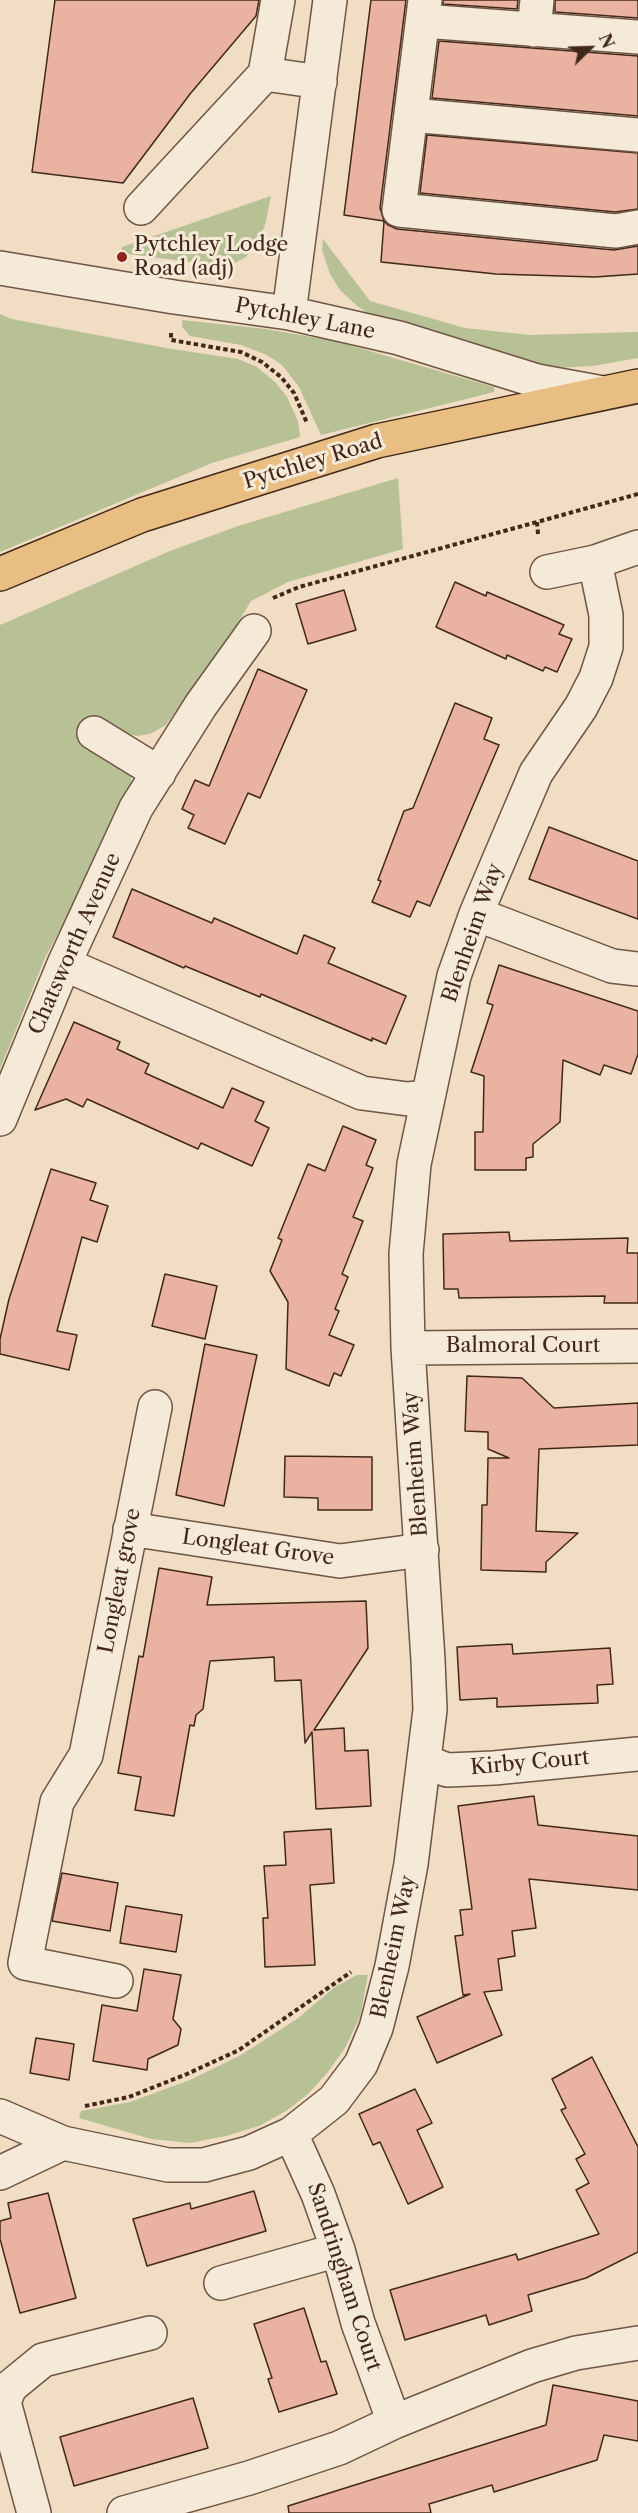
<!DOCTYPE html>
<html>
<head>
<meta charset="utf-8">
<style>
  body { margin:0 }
  #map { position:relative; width:638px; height:2513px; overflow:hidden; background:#f0ddc3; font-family:"Libre Caslon Text",serif }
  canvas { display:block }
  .north { position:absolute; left:560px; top:18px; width:60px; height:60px; -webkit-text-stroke:4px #f5e9d8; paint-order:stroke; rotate:67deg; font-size:16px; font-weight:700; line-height:24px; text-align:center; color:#422819 }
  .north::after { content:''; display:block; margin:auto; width:21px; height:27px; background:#422819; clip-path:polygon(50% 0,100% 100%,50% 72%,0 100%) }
</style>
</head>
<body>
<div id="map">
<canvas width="638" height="2513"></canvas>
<div class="north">N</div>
</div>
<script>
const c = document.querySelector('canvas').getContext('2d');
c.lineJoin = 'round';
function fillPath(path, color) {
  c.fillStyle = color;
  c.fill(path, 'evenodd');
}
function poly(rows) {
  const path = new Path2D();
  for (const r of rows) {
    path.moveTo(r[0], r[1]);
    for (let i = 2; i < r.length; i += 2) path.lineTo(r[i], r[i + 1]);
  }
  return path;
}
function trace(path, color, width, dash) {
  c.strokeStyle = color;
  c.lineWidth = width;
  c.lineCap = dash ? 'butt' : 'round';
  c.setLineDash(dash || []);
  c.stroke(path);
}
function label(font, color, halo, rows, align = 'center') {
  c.font = font + ' "Libre Caslon Text",serif';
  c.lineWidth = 6;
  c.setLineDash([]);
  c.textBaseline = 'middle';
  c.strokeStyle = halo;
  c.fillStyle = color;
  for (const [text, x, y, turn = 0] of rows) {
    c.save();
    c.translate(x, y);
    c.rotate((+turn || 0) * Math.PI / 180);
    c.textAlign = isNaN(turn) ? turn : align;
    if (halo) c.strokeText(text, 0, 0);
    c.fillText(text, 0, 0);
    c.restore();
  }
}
fillPath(poly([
  [271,196,265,225,255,247,246,257,235,263,221,266,121,253,122,247],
  [323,239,370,301,465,328,530,335,638,332,638,358,593,366,556,368,514,359,372,317,356,305,340,290,330,274,322,250],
  [0,314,12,319,166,348,238,359,257,367,275,382,287,397,298,421,300,437,212,463,0,552],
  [182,320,266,329,335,341,494,387,494,392,321,435,299,387,282,365,267,355,241,345,190,336,182,327],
  [398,478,403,549,288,582,251,601,218,656,166,725,150,734,138,736,124,733,127,771,131,776,132,790,127,804,45,958,0,1069,0,625,170,551,238,526],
  [357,1975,368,1975,360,2017,345,2048,328,2072,308,2094,286,2111,259,2126,226,2136,190,2143,151,2139,79,2118,81,2111,130,2102,190,2080,241,2055,297,2019,335,1987]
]), '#b8c195');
const building = poly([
  [55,0,259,0,256,16,190,94,123,183,32,172,55,0],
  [371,0,406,0,380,208,384,221,344,215,371,0],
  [443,0,518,0,517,9,443,4,443,0],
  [555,0,638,0,638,18,555,12,555,0],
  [439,41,638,56,638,116,432,98,439,41],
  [427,135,638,153,638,209,615,212,420,193,427,135],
  [384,221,388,225,397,229,614,250,638,246,638,274,595,277,496,274,381,262,384,221],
  [455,582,486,596,487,592,564,625,559,634,572,639,557,672,545,667,543,671,507,655,506,659,436,627,455,582],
  [344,590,356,630,308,644,296,604,344,590],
  [258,669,307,690,260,798,248,793,225,844,188,828,194,815,182,809,195,780,209,786,258,669],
  [455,703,492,718,484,739,499,745,430,906,417,901,410,917,372,902,381,881,378,880,404,811,413,808,455,703],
  [549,827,638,861,638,919,529,879,549,827],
  [132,889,212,923,214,918,297,954,304,935,335,948,328,963,406,996,386,1044,372,1038,372,1041,261,994,260,997,185,966,184,968,113,937,132,889],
  [499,965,638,1011,638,1054,631,1074,604,1065,600,1075,563,1060,560,1122,533,1144,533,1157,526,1158,526,1170,475,1170,475,1132,483,1132,484,1076,471,1072,493,1005,487,1003,499,965],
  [74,1022,120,1042,117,1049,149,1064,145,1073,223,1108,232,1088,264,1102,255,1121,269,1128,252,1166,201,1143,198,1149,87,1099,83,1107,66,1099,35,1110,74,1022],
  [343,1126,376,1140,366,1165,373,1168,353,1217,363,1221,342,1274,348,1277,335,1309,339,1311,329,1335,354,1345,341,1376,334,1373,329,1386,286,1369,288,1302,270,1271,282,1240,278,1238,308,1164,325,1171,343,1126],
  [51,1169,96,1183,90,1200,108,1206,97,1242,82,1237,57,1331,77,1335,69,1370,0,1354,0,1339,9,1299,51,1169],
  [509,1232,510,1241,628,1238,627,1253,638,1253,638,1303,604,1303,605,1296,459,1298,458,1289,444,1289,443,1234,509,1232],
  [165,1274,217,1286,205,1339,152,1326,165,1274],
  [205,1344,257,1355,224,1506,176,1495,205,1344],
  [467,1376,522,1378,554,1408,638,1403,638,1445,539,1449,536,1531,578,1533,546,1562,546,1572,481,1570,482,1505,487,1505,488,1458,509,1458,488,1449,488,1432,465,1431,467,1376],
  [285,1456,372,1457,372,1510,318,1510,318,1498,284,1497,285,1456],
  [159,1568,212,1577,207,1605,366,1601,368,1648,314,1730,344,1728,345,1751,368,1750,371,1806,316,1809,312,1732,305,1743,301,1680,275,1681,274,1657,210,1661,203,1709,196,1715,194,1726,190,1725,174,1816,135,1810,141,1777,118,1773,139,1656,143,1657,159,1568],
  [512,1644,513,1654,610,1648,613,1684,597,1685,598,1703,497,1707,497,1698,460,1700,457,1647,512,1644],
  [534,1796,538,1825,638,1836,638,1890,529,1879,536,1928,512,1931,515,1956,498,1959,502,1990,484,1992,502,2035,437,2063,417,2017,470,1994,463,1995,455,1936,463,1935,460,1910,472,1909,458,1806,534,1796],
  [331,1829,334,1883,310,1885,315,1965,265,1967,263,1918,268,1918,264,1866,286,1865,284,1832,331,1829],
  [62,1873,118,1883,110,1931,52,1921,62,1873],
  [126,1906,182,1915,176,1952,120,1943,126,1906],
  [144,1969,181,1975,173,2019,181,2029,178,2045,148,2059,147,2070,93,2061,102,2005,137,2011,144,1969],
  [36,2038,74,2044,69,2080,30,2073,36,2038],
  [592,2057,638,2147,638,2252,586,2278,528,2295,532,2311,489,2325,486,2315,405,2340,390,2290,516,2254,518,2260,599,2234,576,2190,589,2183,576,2159,585,2154,561,2110,566,2108,552,2079,592,2057],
  [415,2089,432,2123,417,2130,443,2187,408,2204,380,2142,373,2145,359,2114,415,2089],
  [254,2191,266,2231,147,2266,133,2219,190,2203,191,2209,254,2191],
  [48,2193,76,2298,20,2313,0,2239,0,2221,11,2218,8,2203,48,2193],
  [304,2308,321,2362,326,2361,337,2394,279,2412,268,2379,272,2378,254,2324,304,2308],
  [553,2385,638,2401,638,2441,604,2435,597,2460,494,2492,492,2485,429,2504,431,2513,289,2513,288,2506,546,2425,553,2385],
  [193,2398,208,2448,74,2486,60,2437,193,2398]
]);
fillPath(building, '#eab2a0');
trace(building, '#422819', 1.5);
const minor = poly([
  [425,0,399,210,616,231,638,227],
  [423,21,638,37],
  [534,30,537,0],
  [265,74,320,82],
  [411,115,638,135],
  [141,208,265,74,278,0],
  [0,268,174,297,289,313,399,338,537,381,603,393],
  [289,313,330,0],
  [547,572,595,562,638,547],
  [94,733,159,773],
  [476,914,612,966,638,969],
  [64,964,362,1093,408,1099,427,1097],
  [0,1119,64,964,136,808,201,705,254,631],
  [408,1348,638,1346],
  [130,1529,340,1561,422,1550],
  [424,1761,447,1770,494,1768,638,1754],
  [116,1981,25,1963,57,1802,86,1755,155,1407],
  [0,2116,63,2143,168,2165,204,2165,249,2153,291,2134,334,2100,361,2064,376,2028,392,1966,411,1864,430,1710,428,1660,408,1348,406,1254,414,1164,454,976,476,914,536,773,581,707,596,678,606,647,606,615,595,562],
  [291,2134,318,2194,338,2250,358,2323,394,2422],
  [0,2173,63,2143],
  [221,2283,338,2250],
  [34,2513,4,2402,10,2387,43,2360,150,2333],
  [124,2513,249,2478,339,2448,394,2422,532,2366,576,2353,638,2343]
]);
const major = poly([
  [0,574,142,515,377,441,638,386]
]);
trace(minor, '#6e5544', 36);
trace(major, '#422819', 36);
trace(poly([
  [171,333,171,340,241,352,262,362,281,377,294,393,307,423],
  [538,534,537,522,638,494],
  [273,598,299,587,537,522],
  [85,2106,129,2097,187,2074,239,2050,351,1972]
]), '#422819', 4, [4.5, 3]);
trace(minor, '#f5e9d8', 33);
trace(major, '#e8be82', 33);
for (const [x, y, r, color] of [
  [122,257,6,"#8f2418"]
]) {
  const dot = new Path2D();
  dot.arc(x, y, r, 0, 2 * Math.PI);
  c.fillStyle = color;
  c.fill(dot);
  trace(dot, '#f5e9d8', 2);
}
label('21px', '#422819', '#f5e9d8', [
  ["Pytchley Lodge",134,245],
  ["Road (adj)",134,269]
], 'left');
label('21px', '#422819', '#f5e9d8', [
  ["Pytchley Lane",305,319,11],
  ["Pytchley Road",313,462,-17],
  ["Blenheim Way",473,933,-71],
  ["Chatsworth Avenue",75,944,-66],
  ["Balmoral Court",523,1346],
  ["Blenheim Way",416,1464,-94],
  ["Longleat Grove",258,1548,8],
  ["Longleat grove",120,1581,-79],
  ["Kirby Court",530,1763,-5],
  ["Blenheim Way",394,1947,-78],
  ["Sandringham Court",344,2277,72]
]);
</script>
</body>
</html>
